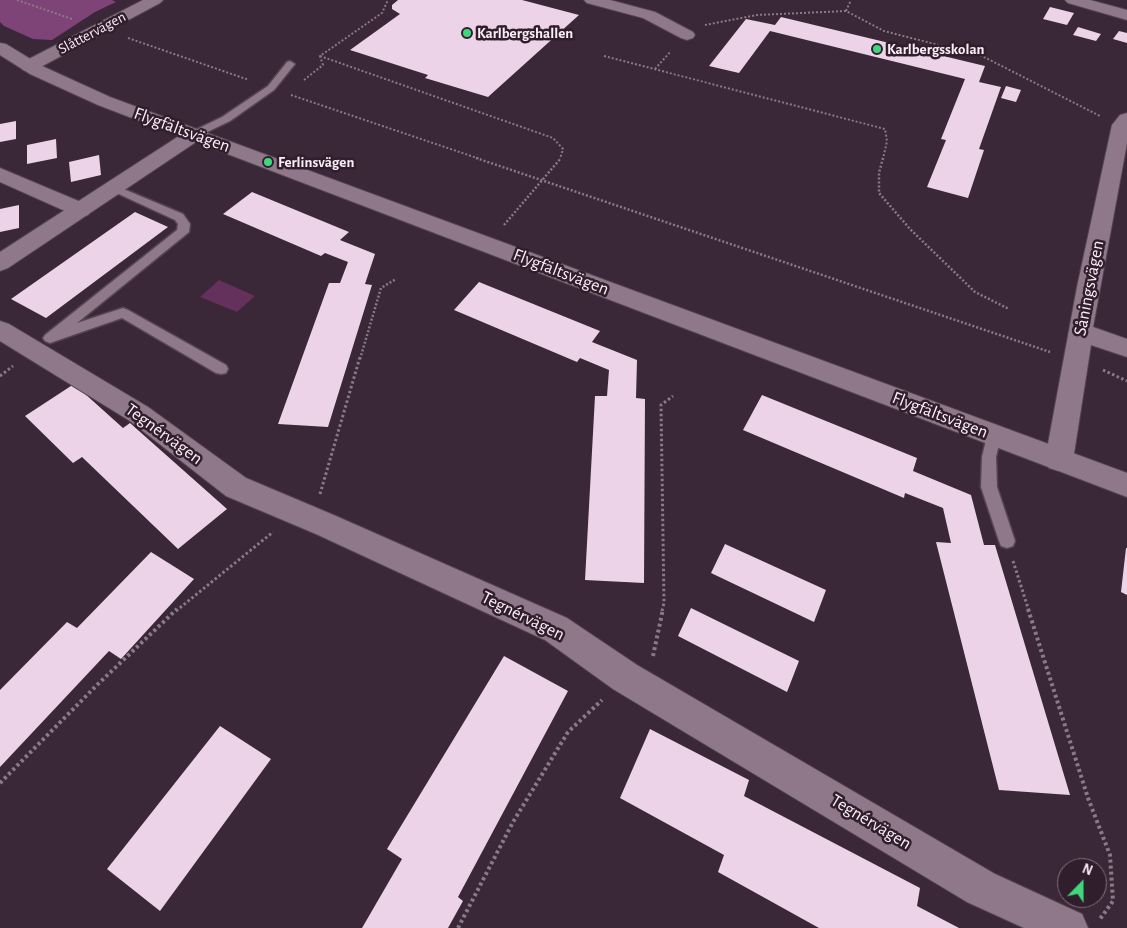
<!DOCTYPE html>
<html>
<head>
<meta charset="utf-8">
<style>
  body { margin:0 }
  #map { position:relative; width:1127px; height:928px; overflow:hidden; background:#3a2737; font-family:"Alegreya Sans",sans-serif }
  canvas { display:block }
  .north { position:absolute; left:1057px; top:858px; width:50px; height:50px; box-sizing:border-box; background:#301e2d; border:1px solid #81717e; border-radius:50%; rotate:22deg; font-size:14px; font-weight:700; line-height:20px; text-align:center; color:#fbeef8 }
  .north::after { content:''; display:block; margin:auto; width:18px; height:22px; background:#40d77c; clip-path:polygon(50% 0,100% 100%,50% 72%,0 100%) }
</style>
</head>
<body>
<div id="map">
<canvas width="1127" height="928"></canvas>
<div class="north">N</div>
</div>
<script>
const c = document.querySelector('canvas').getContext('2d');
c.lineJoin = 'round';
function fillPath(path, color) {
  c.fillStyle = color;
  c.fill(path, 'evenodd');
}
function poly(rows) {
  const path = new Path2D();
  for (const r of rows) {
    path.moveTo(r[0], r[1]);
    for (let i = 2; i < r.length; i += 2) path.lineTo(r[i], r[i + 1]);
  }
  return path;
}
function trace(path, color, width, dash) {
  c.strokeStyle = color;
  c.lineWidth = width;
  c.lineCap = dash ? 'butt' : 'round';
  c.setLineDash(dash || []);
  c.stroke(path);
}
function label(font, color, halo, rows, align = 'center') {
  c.font = font + ' "Alegreya Sans",sans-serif';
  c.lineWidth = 5;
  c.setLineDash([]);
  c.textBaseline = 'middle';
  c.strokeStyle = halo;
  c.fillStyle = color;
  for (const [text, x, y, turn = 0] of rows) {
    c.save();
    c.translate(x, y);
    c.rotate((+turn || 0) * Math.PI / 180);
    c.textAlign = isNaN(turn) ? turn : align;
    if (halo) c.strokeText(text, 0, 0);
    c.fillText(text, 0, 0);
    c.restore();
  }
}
fillPath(poly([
  [219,280,255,296,237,312,200,297]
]), '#63315c');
fillPath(poly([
  [0,0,112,0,116,2,95,12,52,40,33,39,4,26,0,22]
]), '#7f4477');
fillPath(poly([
  [398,0,522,0,579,15,488,97,425,78,428,75,350,50,400,14,392,9,392,5],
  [1050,7,1074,13,1067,25,1043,19],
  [781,17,985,66,979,82,1001,87,979,149,984,150,968,198,927,187,946,140,941,139,965,79,770,31,739,73,709,66,746,19,775,25],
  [1078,27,1101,34,1096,41,1073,35],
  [1119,31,1127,33,1127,43,1113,39],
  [1006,86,1021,90,1016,102,1001,98],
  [16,121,16,139,0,142,0,124],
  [56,139,57,158,27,164,27,145],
  [99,155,101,175,71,182,69,162],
  [252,192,349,232,340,240,375,254,365,284,372,285,328,427,278,424,329,283,340,283,348,262,325,253,321,256,223,214],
  [19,205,19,228,0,232,0,209],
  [135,212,168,227,46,318,11,299],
  [479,282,600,331,592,342,637,360,636,398,645,399,644,583,585,580,595,396,607,396,609,370,580,358,577,362,454,310],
  [74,384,123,428,130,423,227,509,178,549,82,457,73,463,25,416],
  [762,395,917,458,913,471,971,495,984,545,995,545,1070,795,999,790,936,542,951,543,943,508,905,493,904,498,743,430],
  [725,544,826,590,814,622,711,573],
  [1126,548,1127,548,1127,595,1121,592],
  [151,552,194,579,121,659,109,651,0,767,0,690,67,622,77,628],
  [691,608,799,661,787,692,678,636],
  [504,656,568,691,458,897,463,901,448,928,362,928,402,859,387,849],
  [220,726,271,759,160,911,107,869],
  [650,729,749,780,744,796,920,888,917,906,959,928,819,928,718,872,724,855,620,798]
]), '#ecd3e7');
const service = poly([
  [290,61,295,64,274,90,230,121,199,136,191,136,190,134,191,132,222,117,268,86,287,62,290,61],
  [114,185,183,214,190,224,189,232,77,323,123,308,128,310,226,365,228,369,226,373,221,374,216,373,122,318,50,343,45,341,43,338,45,335,177,230,178,224,175,220,110,190,108,188,110,186,114,185],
  [994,430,999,432,1001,436,996,457,997,487,1015,541,1013,546,1007,548,1001,546,999,541,981,487,982,457,987,436,989,432,994,430]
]);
const minor = poly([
  [143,0,163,0,160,3,35,70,29,71,23,70,20,66,23,62,143,0],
  [584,0,610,0,655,12,693,32,695,35,693,38,687,40,681,38,643,18,587,3,584,0],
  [1065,0,1090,0,1127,10,1127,20,1068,3,1065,0],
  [1127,113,1127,143,1093,327,1127,339,1127,357,1091,345,1073,460,1069,468,1059,471,1049,468,1045,460,1077,287,1112,125,1120,115,1127,113],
  [0,168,88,205,91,210,88,215,81,217,74,215,0,182,0,168],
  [0,321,9,324,148,407,246,478,336,516,567,618,637,665,995,874,1082,914,1088,928,1024,928,967,902,613,689,545,640,316,534,226,496,130,421,0,341,0,321]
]);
const tertiary = poly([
  [0,43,6,44,42,66,110,97,1127,473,1127,497,196,142,8,268,0,271,0,252,179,136,98,105,30,74,0,55,0,43]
]);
trace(service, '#554552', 3);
trace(minor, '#554552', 2);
trace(tertiary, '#554552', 2);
trace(poly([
  [17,0,72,19],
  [846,11,851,0],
  [705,25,757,15,846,11,884,31,982,56,1100,116],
  [128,38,249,80],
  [320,56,553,138,563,149,560,159],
  [604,56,885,129,887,141,883,159],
  [655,69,671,51],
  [304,80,323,65,320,56,382,13,388,0],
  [291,95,480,159]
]), '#8a7987', 2, [2, 2]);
trace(poly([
  [476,158,1050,352],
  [883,158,879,173,879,193,910,229,975,292,1009,309],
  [504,225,561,158],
  [360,359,381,288,396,279]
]), '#8a7987', 2.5, [2, 2]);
trace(poly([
  [1103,370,1127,381],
  [0,376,13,366],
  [320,494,360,357],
  [1013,561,1029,611],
  [176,611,273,532],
  [662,611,664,603,661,405,673,396]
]), '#8a7987', 3, [2.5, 2.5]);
trace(poly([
  [1028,609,1088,798,1110,855,1113,901,1100,919],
  [653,656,663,609],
  [0,783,97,685,177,609],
  [458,928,513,822,568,732,602,700]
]), '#8a7987', 4, [3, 3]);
fillPath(service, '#8e788a');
fillPath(minor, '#8e788a');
fillPath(tertiary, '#8e788a');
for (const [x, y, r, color] of [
  [467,33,5,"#40d77c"],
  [877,49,5,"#40d77c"],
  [268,162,5,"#40d77c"]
]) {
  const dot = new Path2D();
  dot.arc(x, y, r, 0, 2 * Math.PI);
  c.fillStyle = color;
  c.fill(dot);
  trace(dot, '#301e2d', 2);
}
label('15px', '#fbeef8', '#301e2d', [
  ["Slåttervägen",92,33,-28]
]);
label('bold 15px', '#fbeef8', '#301e2d', [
  ["Karlbergshallen",477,33],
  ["Karlbergsskolan",887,49],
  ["Ferlinsvägen",278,162]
], 'left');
label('18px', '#fbeef8', '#301e2d', [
  ["Flygfältsvägen",182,130,20],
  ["Flygfältsvägen",561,272,21],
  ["Såningsvägen",1089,288,-79],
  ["Flygfältsvägen",940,415,21],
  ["Tegnérvägen",164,434,36],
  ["Tegnérvägen",523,616,26],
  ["Tegnérvägen",871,822,31]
]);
</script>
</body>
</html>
